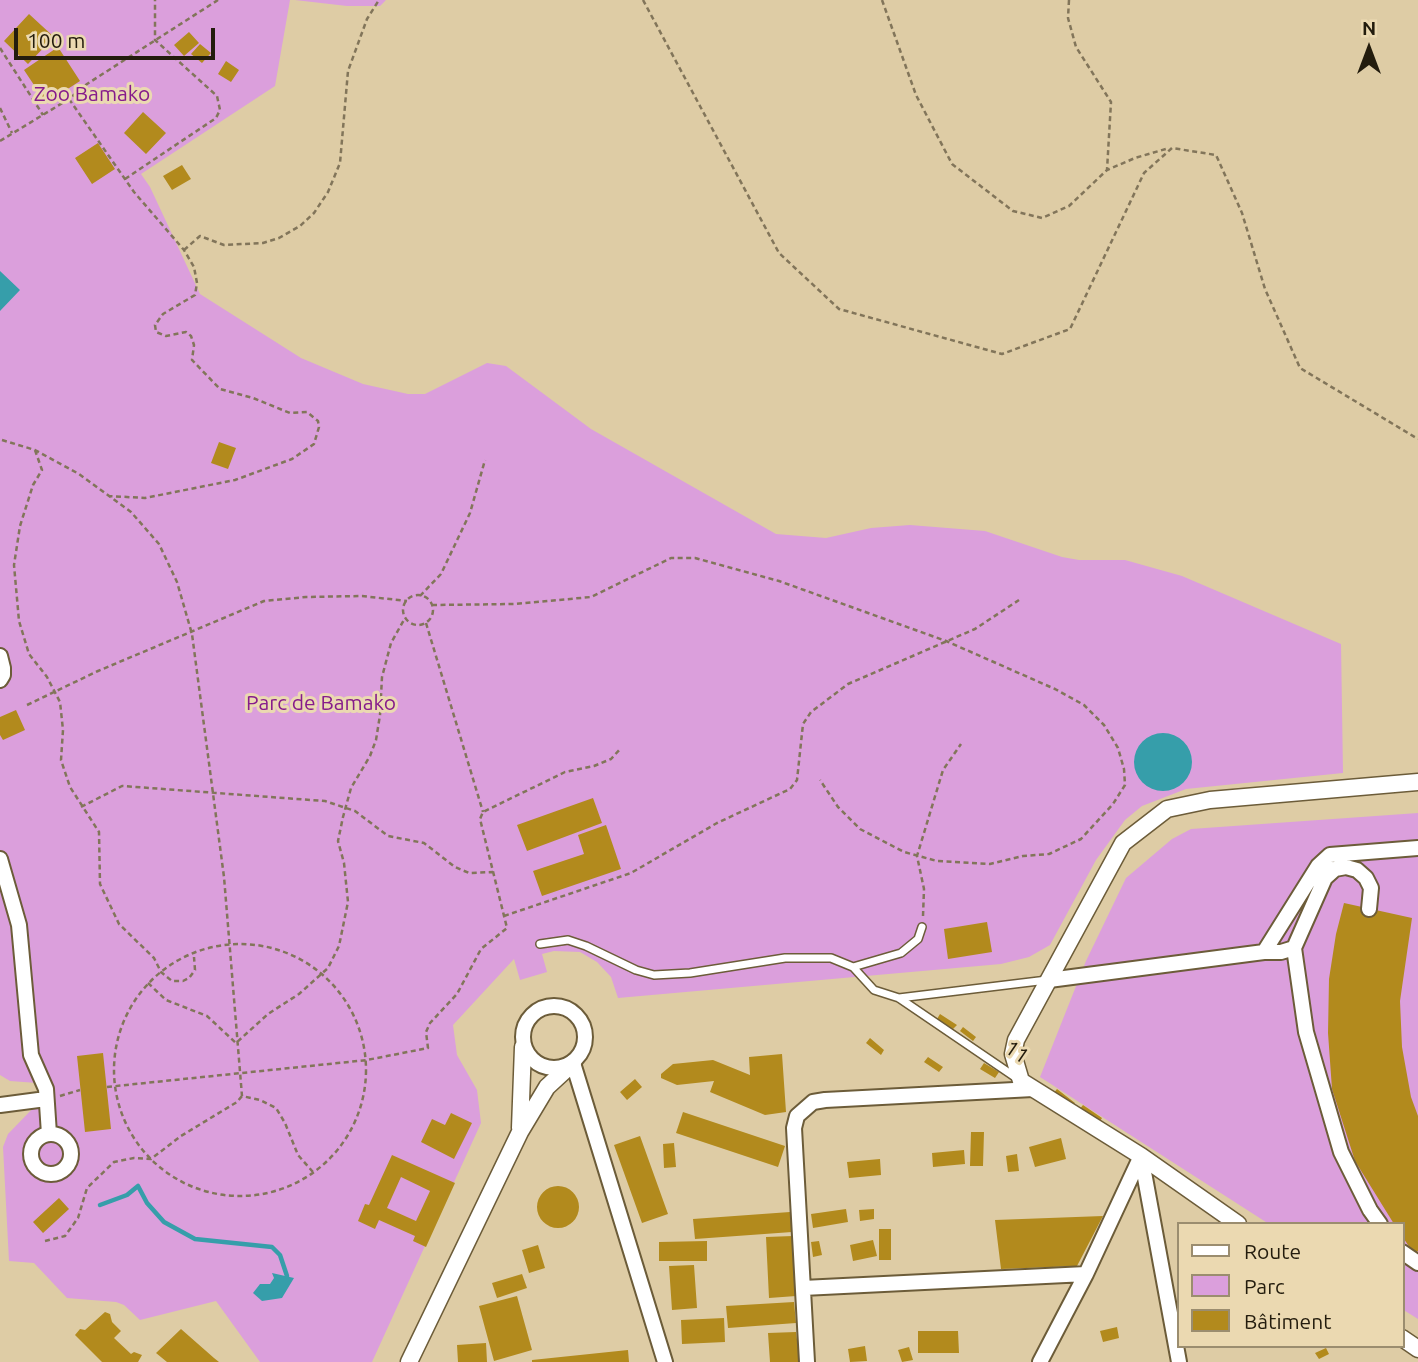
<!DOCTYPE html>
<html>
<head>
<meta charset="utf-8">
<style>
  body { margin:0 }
  #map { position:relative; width:1418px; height:1362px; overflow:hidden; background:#decca5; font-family:Ubuntu,sans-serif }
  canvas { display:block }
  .legend { position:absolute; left:1177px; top:1222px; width:228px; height:126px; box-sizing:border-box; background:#ebd9b1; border:2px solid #9b8d6f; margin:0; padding:9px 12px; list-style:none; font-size:21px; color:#231c0d }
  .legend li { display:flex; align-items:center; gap:14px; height:35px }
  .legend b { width:35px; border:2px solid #9b8d6f }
  .north { position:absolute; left:1334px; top:14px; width:70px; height:70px; -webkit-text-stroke:5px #ebd9b1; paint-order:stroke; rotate:0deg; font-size:19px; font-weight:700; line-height:28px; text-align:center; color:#231c0d }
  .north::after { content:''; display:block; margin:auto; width:24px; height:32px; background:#231c0d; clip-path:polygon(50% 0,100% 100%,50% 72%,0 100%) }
  .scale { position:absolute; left:14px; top:28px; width:201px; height:32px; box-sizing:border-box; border:4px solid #231c0d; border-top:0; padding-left:9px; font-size:21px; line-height:24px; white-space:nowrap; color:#231c0d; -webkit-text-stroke:5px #ebd9b1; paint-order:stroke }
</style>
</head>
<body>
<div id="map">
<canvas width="1418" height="1362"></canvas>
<ul class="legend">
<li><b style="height:9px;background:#fff"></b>Route</li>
<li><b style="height:19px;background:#db9fdc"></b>Parc</li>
<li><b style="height:19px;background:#b28a1d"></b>Bâtiment</li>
</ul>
<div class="north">N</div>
<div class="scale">100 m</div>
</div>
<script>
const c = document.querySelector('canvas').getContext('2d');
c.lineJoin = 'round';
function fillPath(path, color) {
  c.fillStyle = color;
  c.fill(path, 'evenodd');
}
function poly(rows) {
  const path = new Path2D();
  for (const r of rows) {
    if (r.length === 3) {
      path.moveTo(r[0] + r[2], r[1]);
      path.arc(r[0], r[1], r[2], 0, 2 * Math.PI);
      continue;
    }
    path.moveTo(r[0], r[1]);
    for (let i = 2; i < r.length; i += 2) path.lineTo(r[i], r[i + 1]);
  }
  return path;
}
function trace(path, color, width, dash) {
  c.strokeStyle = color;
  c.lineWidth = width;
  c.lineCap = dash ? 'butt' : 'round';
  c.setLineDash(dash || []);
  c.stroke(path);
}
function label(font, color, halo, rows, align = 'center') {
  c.font = font + ' Ubuntu,sans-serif';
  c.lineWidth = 6;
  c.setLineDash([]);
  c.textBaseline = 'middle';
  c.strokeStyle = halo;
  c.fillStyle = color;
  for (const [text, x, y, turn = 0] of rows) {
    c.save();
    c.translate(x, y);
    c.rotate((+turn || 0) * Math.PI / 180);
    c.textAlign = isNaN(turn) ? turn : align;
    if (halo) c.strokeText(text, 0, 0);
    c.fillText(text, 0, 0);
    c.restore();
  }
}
fillPath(poly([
  [0,0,290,0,275,86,141,174,150,187,200,294,301,358,363,384,408,394,425,394,487,363,506,366,591,429,776,534,826,538,871,528,910,525,985,531,1062,557,1079,560,1125,560,1182,576,1341,644,1343,773,1186,789,1142,806,1125,820,1096,860,1050,945,1029,957,1001,964,618,998,611,977,597,962,580,952,554,951,542,954,547,972,520,980,514,959,453,1025,457,1055,477,1090,481,1123,372,1362,260,1362,216,1301,140,1320,124,1305,116,1302,67,1298,34,1263,9,1261,3,1147,8,1134,39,1102,37,1083,10,1081,0,1075],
  [295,0,386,0,380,6,347,6],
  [1418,813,1418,1319,1402,1309,1402,1224,1269,1224,1040,1077,1086,961,1126,878,1172,839,1191,829]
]), '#db9fdc');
fillPath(poly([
  [0,271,20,290,0,311],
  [1163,762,29],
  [272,1273,294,1278,282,1298,262,1301,253,1293,260,1284,270,1284,274,1278]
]), '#369eaa');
trace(poly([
  [100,1205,127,1195,138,1186,147,1203,164,1222,195,1239,272,1247,280,1255,287,1276]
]), '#369eaa', 4.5);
fillPath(poly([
  [29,14,54,37,28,64,4,41],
  [189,32,199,43,184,56,174,45],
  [200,44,211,53,202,63,191,54],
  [58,47,80,81,46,103,24,70],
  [226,61,239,70,231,82,218,74],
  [143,112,166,133,146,154,124,133],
  [98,143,115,169,92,184,75,158],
  [182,165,191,179,172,190,163,176],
  [219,442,236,448,228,469,211,463],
  [16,710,25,730,3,740,0,735,0,717],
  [593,798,602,823,527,851,517,825],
  [606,825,621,869,542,896,533,871,584,854,578,835],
  [1344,903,1412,918,1400,1001,1402,1047,1411,1097,1418,1116,1418,1251,1414,1254,1402,1236,1402,1224,1394,1224,1355,1161,1332,1089,1328,1033,1329,979,1336,934],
  [987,922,992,952,948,959,944,929],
  [940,1014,957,1025,953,1029,937,1019],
  [963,1027,976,1037,973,1041,960,1031],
  [870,1038,884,1050,881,1055,866,1043],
  [103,1053,111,1129,85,1132,77,1056],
  [782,1054,786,1112,765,1115,710,1092,714,1081,677,1085,661,1078,661,1074,673,1064,713,1060,750,1075,749,1057],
  [928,1057,943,1067,939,1072,924,1062],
  [984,1063,999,1072,995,1078,980,1069],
  [635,1079,642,1087,627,1100,620,1092],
  [1057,1089,1075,1103,1071,1108,1053,1094],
  [1083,1105,1102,1118,1099,1123,1079,1110],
  [683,1112,785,1146,778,1167,676,1133],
  [451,1113,472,1123,454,1159,421,1142,432,1119,445,1125],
  [971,1132,984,1132,983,1166,970,1166],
  [640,1136,668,1214,642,1223,614,1145],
  [1061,1138,1066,1159,1035,1167,1029,1147],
  [674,1143,676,1167,664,1168,663,1144],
  [964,1150,965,1164,933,1167,932,1153],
  [1017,1154,1019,1171,1008,1172,1006,1156],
  [392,1155,455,1183,426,1247,413,1241,415,1236,379,1220,375,1229,358,1221,365,1204,369,1205],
  [401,1177,430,1191,416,1221,387,1208],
  [880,1159,881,1175,849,1178,847,1162],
  [558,1207,21],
  [59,1198,69,1209,43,1233,33,1222],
  [846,1209,848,1222,813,1228,811,1214],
  [874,1209,874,1219,860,1221,859,1210],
  [790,1212,792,1232,695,1239,693,1219],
  [1103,1216,1077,1266,1001,1269,995,1220],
  [879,1229,891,1229,891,1260,879,1260],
  [793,1236,796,1296,769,1298,766,1237],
  [873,1240,877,1256,853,1261,850,1245],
  [707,1241,707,1261,659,1261,659,1242],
  [819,1241,822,1255,813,1257,811,1242],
  [538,1245,545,1268,529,1273,522,1250],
  [694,1265,697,1308,672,1310,669,1266],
  [522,1274,527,1288,497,1298,492,1283],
  [517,1296,532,1350,494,1361,479,1306],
  [794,1302,796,1323,728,1328,726,1306],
  [105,1312,110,1314,112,1322,121,1331,114,1338,131,1354,134,1352,142,1355,138,1362,102,1362,75,1335,80,1329,85,1330],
  [724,1318,725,1342,682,1344,681,1320],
  [1117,1327,1119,1338,1103,1342,1100,1331],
  [181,1329,214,1358,219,1362,167,1362,156,1353],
  [918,1331,958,1331,959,1353,918,1353],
  [796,1332,800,1362,770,1362,768,1333],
  [486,1343,487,1362,458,1362,457,1345],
  [865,1346,867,1361,850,1362,848,1349],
  [909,1347,913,1360,902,1362,898,1350],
  [1326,1348,1329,1354,1319,1359,1315,1353],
  [628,1350,629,1362,532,1362,532,1360]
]), '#b28a1d');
const service = poly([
  [540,944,568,940,586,946,636,970,654,975,690,973,785,958,831,958,853,967,874,990,899,998,1018,1079],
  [853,967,901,953,918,939,922,927],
  [899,998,1047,980]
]);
const minor = poly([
  [0,656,3,668,3,675,0,680],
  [0,859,19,925,31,1055,46,1089,49,1134],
  [1294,948,1306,1032,1341,1152,1370,1210,1380,1224],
  [1264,952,1318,866,1330,855,1418,848],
  [1049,980,1264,952,1281,952,1294,948,1325,878,1335,869,1346,867,1357,870,1366,878,1371,888,1369,909],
  [554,1037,31],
  [573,1063,665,1362],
  [0,1105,46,1099],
  [51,1154,20],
  [1141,1156,1179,1362],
  [1402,1252,1418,1263],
  [803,1288,1086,1274],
  [807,1362,794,1128,797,1116,813,1102,825,1100,1033,1089],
  [1040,1362,1086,1274,1141,1156]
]);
const tertiary = poly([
  [520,1128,523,1047],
  [1238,1224,1141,1156,1021,1081,1013,1054,1016,1040,1123,843,1167,809,1210,800,1418,782],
  [1402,1338,1418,1349],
  [409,1362,520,1132,547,1087,573,1063]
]);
trace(service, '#6c5c39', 10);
trace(minor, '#6c5c39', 18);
trace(tertiary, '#6c5c39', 19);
trace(poly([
  [643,0,779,253,839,309,1002,354,1070,329,1144,173,1172,148,1216,155,1242,213,1265,289,1300,368,1418,439],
  [882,0,916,95,952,164,1013,211,1042,218,1069,206,1107,170,1135,158,1169,148],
  [1069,0,1068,18,1076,47,1111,102,1107,170],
  [0,48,43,115],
  [69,99,134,192,184,250,194,267,197,283,195,295,163,314,155,325,156,332,166,336,186,332,191,336,194,345,192,360,220,389,253,398,290,413,307,412,318,421,319,427,314,444,292,459,235,480,145,498,109,496],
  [0,108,12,133],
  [0,141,69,99,87,84,218,0],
  [125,179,216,118,220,110,217,96,155,40,155,0],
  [184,250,200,236,224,245,263,243,279,238,300,226,314,213,328,192,340,163,348,71,367,19,379,0],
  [2,440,35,450,79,474,131,512,159,544,177,582,192,634,224,877,242,1096,260,1100,276,1108,285,1123,298,1155,313,1172],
  [35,450,42,470,33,485,20,526,14,565,19,621,29,654,47,677,60,702,63,730,61,760,70,787,99,832,100,884,119,924,154,958,161,972,172,981,183,981,189,978,195,970,194,957],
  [418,610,15],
  [420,596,441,574,470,513,485,460],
  [432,605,515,604,591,597,671,558,695,558,779,581,946,641,1055,689,1084,705,1104,725,1118,748,1124,769,1125,785,1113,804,1081,839,1049,854,1023,856,990,864,937,861,904,852,860,829,838,807,820,780],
  [426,623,483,812],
  [27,705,98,671,264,601,306,597,362,596,407,601],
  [81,807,122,786,325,801,355,811,388,836,424,843,455,867,469,873,493,872],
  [504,916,631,873,717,823,790,789,797,780,803,724,811,712,848,684,975,629,1019,600],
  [923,916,924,889,917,856,943,770,961,744],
  [240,1070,126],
  [148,983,166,1000,207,1016,236,1043,268,1014,299,994,328,968,339,946,348,902,344,863,338,841,343,817,351,788,370,756,376,740,380,715,382,677,391,643,405,618],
  [107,1087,367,1060,428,1048,426,1032,430,1023,457,994,481,949,507,928,480,819,483,812,565,772,594,766,611,759,621,748],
  [60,1096,80,1090],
  [45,1241,65,1236,78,1218,87,1188,114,1162,134,1158,151,1159,181,1136,237,1102,242,1096]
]), '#82755a', 2.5, [5, 3.5]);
trace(service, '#fff', 7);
trace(minor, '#fff', 14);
trace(tertiary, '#fff', 16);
label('21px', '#861b8b', '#ebd9b1', [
  ["Zoo Bamako",92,94],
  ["Parc de Bamako",321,703]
]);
label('21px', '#231c0d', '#ebd9b1', [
  ["11",1017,1052,34]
]);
</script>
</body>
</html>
